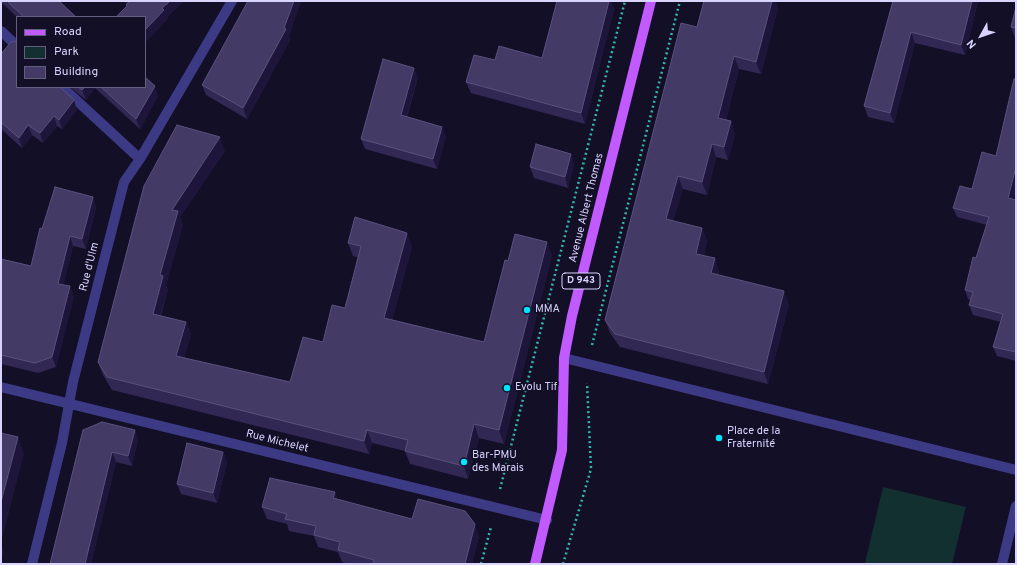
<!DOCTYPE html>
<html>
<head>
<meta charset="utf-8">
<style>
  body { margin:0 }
  #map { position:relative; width:1017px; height:565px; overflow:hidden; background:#130f26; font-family:Overpass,sans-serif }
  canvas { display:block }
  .frame { position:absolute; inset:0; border:2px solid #d9d4ff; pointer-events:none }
  .legend { position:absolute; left:16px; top:16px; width:130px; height:72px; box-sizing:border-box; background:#130f26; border:1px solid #625e7d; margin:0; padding:5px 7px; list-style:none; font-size:12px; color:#d9d4ff }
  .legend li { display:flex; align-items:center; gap:8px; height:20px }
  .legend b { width:20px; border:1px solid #625e7d }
  .north { position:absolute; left:961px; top:16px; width:40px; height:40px; -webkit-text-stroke:3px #130f26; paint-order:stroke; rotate:230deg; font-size:11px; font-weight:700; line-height:16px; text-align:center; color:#d9d4ff }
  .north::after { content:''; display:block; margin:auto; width:14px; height:18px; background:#d9d4ff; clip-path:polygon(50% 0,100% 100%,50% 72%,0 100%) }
</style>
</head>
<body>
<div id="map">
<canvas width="1017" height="565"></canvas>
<div class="frame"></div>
<ul class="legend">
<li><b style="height:5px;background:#c25bff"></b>Road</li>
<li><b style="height:11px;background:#12302f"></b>Park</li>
<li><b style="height:11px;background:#433a66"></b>Building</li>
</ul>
<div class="north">N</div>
</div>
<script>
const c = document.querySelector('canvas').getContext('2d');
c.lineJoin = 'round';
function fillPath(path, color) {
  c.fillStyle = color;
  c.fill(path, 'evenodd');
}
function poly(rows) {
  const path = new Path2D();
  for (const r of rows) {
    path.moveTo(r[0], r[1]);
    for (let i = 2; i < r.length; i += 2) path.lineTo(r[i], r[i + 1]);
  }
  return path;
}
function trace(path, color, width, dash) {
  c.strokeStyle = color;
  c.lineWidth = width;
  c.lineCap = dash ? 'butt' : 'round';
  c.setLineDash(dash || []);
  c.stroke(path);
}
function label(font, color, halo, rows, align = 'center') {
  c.font = font + ' Overpass,sans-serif';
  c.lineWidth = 3.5;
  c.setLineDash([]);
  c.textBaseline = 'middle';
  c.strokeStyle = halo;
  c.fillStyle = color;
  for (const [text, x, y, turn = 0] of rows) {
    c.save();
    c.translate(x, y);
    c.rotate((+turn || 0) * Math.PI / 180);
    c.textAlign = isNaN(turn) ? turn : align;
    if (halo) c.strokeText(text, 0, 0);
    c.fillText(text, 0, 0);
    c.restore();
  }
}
fillPath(poly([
  [883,487,966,507,952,564,865,563]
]), '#12302f');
trace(poly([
  [592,345,680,1],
  [500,489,625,1],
  [481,564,491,527],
  [563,564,591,469,587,383]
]), '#2fb8b0', 2.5, [2, 3]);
trace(poly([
  [1,31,17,46],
  [62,87,140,159],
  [564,358,1016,470],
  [1,387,547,520],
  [32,564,62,443,73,382,124,182,140,159,232,1],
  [1002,564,1016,506]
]), '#3d3a85', 10);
trace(poly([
  [535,564,562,450,564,358,572,316,651,1]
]), '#c25bff', 10);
fillPath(poly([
  [1,1,59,1,76,17,17,17,1,2],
  [124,1,184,1,167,17,168,19,126,7,126,5,127,4],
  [248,1,301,1,289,36,290,40,247,119,206,95,202,85],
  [557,1,611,1,614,9,585,124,471,93,466,82,495,60,542,58],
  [704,1,775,1,778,8,761,74,739,69,726,120,731,121,735,134,728,160,716,157,707,195,683,189,673,221,702,228,707,241,704,255,719,271,718,275,789,304,768,384,620,347,610,333,605,320,697,27],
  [893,1,978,1,965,55,915,43,894,123,868,117,864,106],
  [1016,7,1016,41,1011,27],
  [1,54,77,110,62,129,57,126,43,143,32,135,22,148,1,129],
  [418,77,407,117,446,136,437,169,365,149,361,139],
  [70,87,145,87,158,96,140,129,95,88,86,100],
  [225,151,180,217,183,224,166,285,168,289,161,316,186,322,191,335,184,358,290,382,323,342,345,308,359,258,353,256,348,243,412,246,392,320,484,342,508,261,552,255,504,444,479,438,468,479,410,464,405,451,372,443,369,454,112,390,103,375,98,362,144,186],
  [996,156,1013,200,1016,200,1016,361,997,356,993,347,1001,322,973,315,969,305,971,300,968,299,965,290,976,258,987,225,957,217,953,208,972,189],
  [574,164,568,188,534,178,530,167],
  [93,197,96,207,86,249,73,246,63,285,74,296,56,367,38,373,1,364,1,259,31,266,42,229],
  [83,430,135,430,138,440,132,466,116,462,91,564,50,564],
  [223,452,227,462,217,503,181,494,177,484],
  [335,492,337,499,412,519,479,536,472,564,349,564,342,562,338,552,318,547,314,536,289,531,287,524,267,519,262,507]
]), '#312854');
fillPath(poly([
  [170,1,184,1,167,17,168,19,145,43,145,30,162,8],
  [294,1,301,1,289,36,290,40,247,119,243,108,284,28],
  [609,1,611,1,614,9,585,124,581,113],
  [769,1,775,1,778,8,761,74,756,62],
  [972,1,978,1,965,55,961,45],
  [911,32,915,43,894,123,890,113],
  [734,56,739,69,723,131,718,118],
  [414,68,418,77,404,125,401,115],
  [155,86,158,96,140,129,136,119],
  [85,87,94,87,95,88,86,100,82,90],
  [74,100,77,110,62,129,59,120],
  [54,116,57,126,43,143,40,133],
  [731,121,735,134,728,160,724,147],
  [28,125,32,135,22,148,19,138],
  [442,127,446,136,437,169,433,159],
  [220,137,225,151,180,217,183,224,166,285,168,289,157,327,153,314,160,275,172,210],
  [712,144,716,157,707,195,702,182],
  [571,154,574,164,568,188,565,177],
  [1016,167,1016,189,1011,207,1008,198],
  [678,176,683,189,670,232,666,219],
  [93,197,96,207,86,249,82,239],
  [702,228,707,241,701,266,696,254],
  [407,233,412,246,389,331,384,318],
  [70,236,73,246,61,293,58,284],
  [547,242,552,255,504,444,499,430],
  [715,258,719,271,715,285,711,273],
  [70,286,74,296,56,367,52,357],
  [784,291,789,304,768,384,764,372],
  [186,322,191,335,181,370,176,356],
  [474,424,479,438,468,479,464,466],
  [135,430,138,440,132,466,128,456],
  [367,430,372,443,369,454,364,441],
  [18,437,24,454,1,543,1,502],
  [112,452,116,462,91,564,85,564],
  [223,452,227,462,217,503,213,493],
  [335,492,339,504,333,498],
  [475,524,479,536,472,564,465,564],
  [1,544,4,551,1,561]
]), '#1d163a');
const building = poly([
  [7,1,59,1,76,17,24,17,7,1],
  [130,1,170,1,162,8,164,10,145,30,145,17,116,17,127,6,126,5,130,1],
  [248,1,294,1,284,28,286,29,243,108,202,85,248,1],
  [557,1,609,1,581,113,466,82,474,55,495,60,499,46,542,58,557,1],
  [704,1,772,1,756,62,734,56,718,118,731,121,724,147,712,144,702,182,678,176,666,219,702,228,696,254,715,258,711,273,784,291,764,372,615,334,605,320,681,23,697,27,704,1],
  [893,1,972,1,961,45,911,32,890,113,864,106,893,1],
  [1016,7,1016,28,1011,27,1016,7],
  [17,41,17,87,60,87,74,100,59,120,54,116,40,133,28,125,19,138,1,122,1,54,11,42,17,41],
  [383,59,414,68,401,115,442,127,433,159,361,139,383,59],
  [145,77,155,86,136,119,101,87,145,87,145,77],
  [1014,79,1016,79,1016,167,1008,198,1016,200,1016,352,993,347,1003,314,969,305,973,292,965,290,973,257,976,258,989,217,953,208,960,186,972,189,982,152,996,156,1014,79],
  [78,87,85,87,82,90,78,87],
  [177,125,220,137,172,210,178,211,160,275,163,276,153,314,186,322,176,356,290,382,303,337,323,342,332,305,345,308,361,246,348,243,355,217,407,233,384,318,484,342,505,260,508,261,515,234,547,242,499,430,474,424,464,466,405,451,408,440,367,430,364,441,107,377,98,362,144,186,177,125],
  [536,144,571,154,565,177,530,167,536,144],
  [55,187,93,197,82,239,70,236,58,284,70,286,52,357,35,363,1,355,1,259,31,266,40,228,42,229,55,187],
  [102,422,135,430,128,456,112,452,85,564,50,564,83,430,102,422],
  [1,433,18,437,1,502,1,433],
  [187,443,223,452,213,493,177,484,187,443],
  [270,478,335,492,333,498,412,519,418,499,465,511,475,524,465,564,373,564,374,560,338,550,340,542,314,535,316,526,285,519,287,514,262,507,270,478]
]);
fillPath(building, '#433a66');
trace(building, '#5a527e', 1);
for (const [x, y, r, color] of [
  [527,310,4,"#00e5ff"],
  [507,388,4,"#00e5ff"],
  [719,438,4,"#00e5ff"],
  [464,462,4,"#00e5ff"]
]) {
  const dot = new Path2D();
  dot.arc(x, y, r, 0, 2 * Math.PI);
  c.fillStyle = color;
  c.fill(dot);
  trace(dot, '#130f26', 1.5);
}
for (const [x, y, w] of [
  [581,281,38]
]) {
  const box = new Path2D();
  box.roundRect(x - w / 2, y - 8, w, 16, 3);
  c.fillStyle = '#130f26';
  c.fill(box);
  trace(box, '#d9d4ff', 1);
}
label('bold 10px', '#d9d4ff', null, [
  ["D 943",581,281]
]);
label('11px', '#d9d4ff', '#130f26', [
  ["Avenue Albert Thomas",587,208,-76],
  ["Rue d'Ulm",90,267,-76],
  ["Rue Michelet",277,442,14]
]);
label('11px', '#d9d4ff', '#130f26', [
  ["MMA",535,310],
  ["Evolu Tif",515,388],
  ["Place de la",727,432],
  ["Fraternité",727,445],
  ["Bar-PMU",472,456],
  ["des Marais",472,469]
], 'left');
</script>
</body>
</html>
